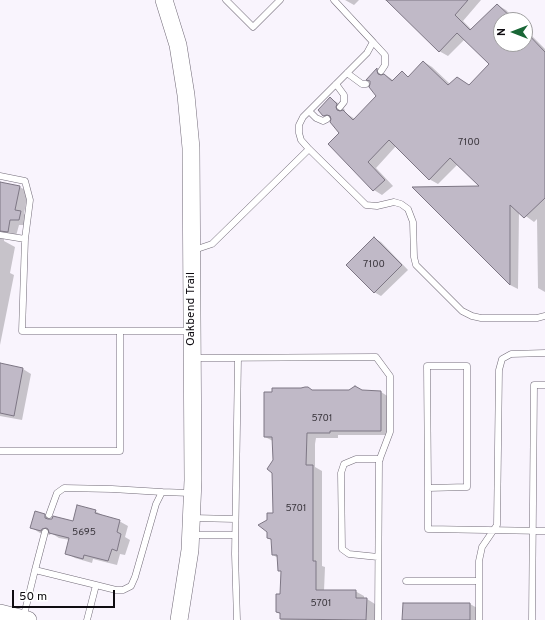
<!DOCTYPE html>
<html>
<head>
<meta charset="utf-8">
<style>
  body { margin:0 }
  #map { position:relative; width:545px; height:620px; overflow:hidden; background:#f9f4fd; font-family:Overpass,sans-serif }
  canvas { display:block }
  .north { position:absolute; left:493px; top:12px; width:40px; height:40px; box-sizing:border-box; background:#fff; border:1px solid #9f9ea0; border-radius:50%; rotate:270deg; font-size:11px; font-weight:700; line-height:16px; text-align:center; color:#0f0c11 }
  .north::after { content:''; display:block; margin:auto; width:14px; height:18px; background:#196736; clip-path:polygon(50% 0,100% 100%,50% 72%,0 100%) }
  .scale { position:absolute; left:12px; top:590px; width:103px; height:18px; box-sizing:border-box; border:2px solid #0f0c11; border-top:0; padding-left:5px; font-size:12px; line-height:14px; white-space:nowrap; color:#0f0c11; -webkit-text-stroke:3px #fff; paint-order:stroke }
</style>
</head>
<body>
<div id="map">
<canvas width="545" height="620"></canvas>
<div class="north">N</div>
<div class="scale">50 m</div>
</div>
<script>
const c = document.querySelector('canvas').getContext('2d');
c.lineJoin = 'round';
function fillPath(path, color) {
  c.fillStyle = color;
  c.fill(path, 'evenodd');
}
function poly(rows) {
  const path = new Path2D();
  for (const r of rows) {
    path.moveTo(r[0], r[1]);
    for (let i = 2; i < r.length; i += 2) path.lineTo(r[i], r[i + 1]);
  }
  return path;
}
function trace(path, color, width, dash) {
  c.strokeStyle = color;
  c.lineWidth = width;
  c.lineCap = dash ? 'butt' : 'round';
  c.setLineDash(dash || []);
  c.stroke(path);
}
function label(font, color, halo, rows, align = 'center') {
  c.font = font + ' Overpass,sans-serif';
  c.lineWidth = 3;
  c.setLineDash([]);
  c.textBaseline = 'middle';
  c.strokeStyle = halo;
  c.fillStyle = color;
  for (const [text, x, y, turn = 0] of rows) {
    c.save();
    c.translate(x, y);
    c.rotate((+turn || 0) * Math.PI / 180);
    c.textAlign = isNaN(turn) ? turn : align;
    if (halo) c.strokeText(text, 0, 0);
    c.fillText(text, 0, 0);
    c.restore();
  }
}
fillPath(poly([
  [345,0,359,0,354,5],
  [387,0,481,0,463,21,471,29,497,5,506,10,516,20,501,20,501,44,525,44,525,29,545,49,545,292,538,288,537,219,534,222,519,211,518,289,510,285,414,188,481,187,458,164,438,184,429,179,396,146,376,168,393,186,382,195,374,190,332,120,324,115,330,98,338,103,345,110,344,112,355,119,377,96,371,81,368,79,377,69,393,80,402,73,409,77,424,62,432,67,450,84,470,86,490,64,465,39,448,56,439,51],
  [0,183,20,187,28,192,24,214,29,217,27,225,19,225,16,236,8,235,4,239,4,241,15,247,10,273,14,275,0,345],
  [374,238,381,242,408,270,381,296,374,292],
  [0,364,23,369,31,374,22,420,0,416],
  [313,391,381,392,389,397,389,435,338,435,338,438,316,438,315,444,315,467,322,471,322,566,325,567,324,591,355,591,364,596,364,599,367,599,375,604,375,620,281,620,281,614,277,612,281,595,282,572,279,570,278,558,273,555,272,540,268,538,274,514,273,441,265,437],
  [95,511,104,516,119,521,128,526,125,537,130,540,125,555,120,554,117,565,93,559,92,563,75,558,66,553,70,540,59,538,51,533,50,535,40,533,32,528,44,515,52,520,73,522],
  [404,604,470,604,479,609,479,620,403,620]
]), '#0003');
const building = poly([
  [386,0,468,0,455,15,470,30,497,4,514,20,501,20,501,44,525,44,525,31,545,52,545,198,524,218,510,205,510,285,412,187,479,186,450,158,429,180,389,140,368,162,385,180,373,191,328,144,339,133,330,122,331,119,330,116,327,115,323,116,318,110,330,97,337,104,336,107,337,110,340,111,343,110,353,120,376,96,369,87,370,84,370,81,366,80,377,68,377,71,378,74,381,75,384,74,392,81,402,71,408,77,423,61,448,85,457,77,469,85,489,64,457,33,439,52,386,0],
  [0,182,20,186,15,210,21,211,19,220,10,220,8,232,0,231,0,182],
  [374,237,402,265,374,293,346,265,374,237],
  [0,363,23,368,14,416,0,413,0,363],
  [355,386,362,390,381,391,381,431,330,431,330,433,307,433,306,465,313,465,313,561,316,561,316,590,356,590,356,598,367,598,366,620,280,619,280,613,276,612,276,594,280,594,281,571,278,571,277,555,272,555,271,539,267,538,267,532,258,525,267,520,267,513,273,513,272,473,267,469,273,460,272,437,264,437,264,392,272,392,272,388,301,388,305,387,308,387,312,390,349,390,355,386],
  [77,505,96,510,95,513,120,520,117,532,121,534,117,551,112,549,108,561,84,555,83,559,65,554,69,538,49,533,48,529,46,528,42,529,41,531,30,528,35,511,45,514,45,518,48,519,52,519,53,516,73,521,77,505],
  [403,603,470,603,470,620,402,620,403,603]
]);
fillPath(building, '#c0b9c7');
trace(building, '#7d7684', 1);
const lane = poly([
  [226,0,253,27,280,0],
  [373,42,385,55,385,65,381,71],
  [347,73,362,84,366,84],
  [336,84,344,95,344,102,340,107],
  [309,111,316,118,323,121,327,119],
  [309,149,301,140,299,133,299,125,303,117,367,53,373,42,334,0],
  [0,176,25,181,30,200,25,239],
  [0,235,25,239,22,331,192,331],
  [194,250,212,244,309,149,366,205,377,206,394,202,401,204,408,209,413,222,414,257,416,265,462,311,472,316,481,318,537,318,545,316],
  [193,358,376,357,390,376,390,432,379,461,378,620],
  [0,451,120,451,120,331],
  [428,488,467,487,467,366,427,366,428,488,428,529,545,531],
  [49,515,57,493,64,488,112,489,162,492],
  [193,518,235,519],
  [192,535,235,535],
  [378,557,349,554,342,549,341,473,344,464,356,459,380,459],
  [35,570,45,532],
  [406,581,478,581],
  [23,619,35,570,96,585],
  [87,620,96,585,116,590,123,590,131,586,135,577,156,504,162,492,191,493],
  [237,620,235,554,238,358],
  [479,620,479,561,482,547,497,525,499,370,502,359,511,354,545,353],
  [532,620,534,385,545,385]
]);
const secondary = poly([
  [164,0,178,45,186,95,191,148,193,480,190,550,179,620],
  [0,613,28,620]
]);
trace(lane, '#726b78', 7);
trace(secondary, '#726b78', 18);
trace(lane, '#fff', 6);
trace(secondary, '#fff', 17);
label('10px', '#3b373e', null, [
  ["7100",469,143],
  ["7100",374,265],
  ["5701",322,419],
  ["5701",296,509],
  ["5695",84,533],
  ["5701",321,604]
]);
label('12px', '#0f0c11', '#fff', [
  ["Oakbend Trail",192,309,-90]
]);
</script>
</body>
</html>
